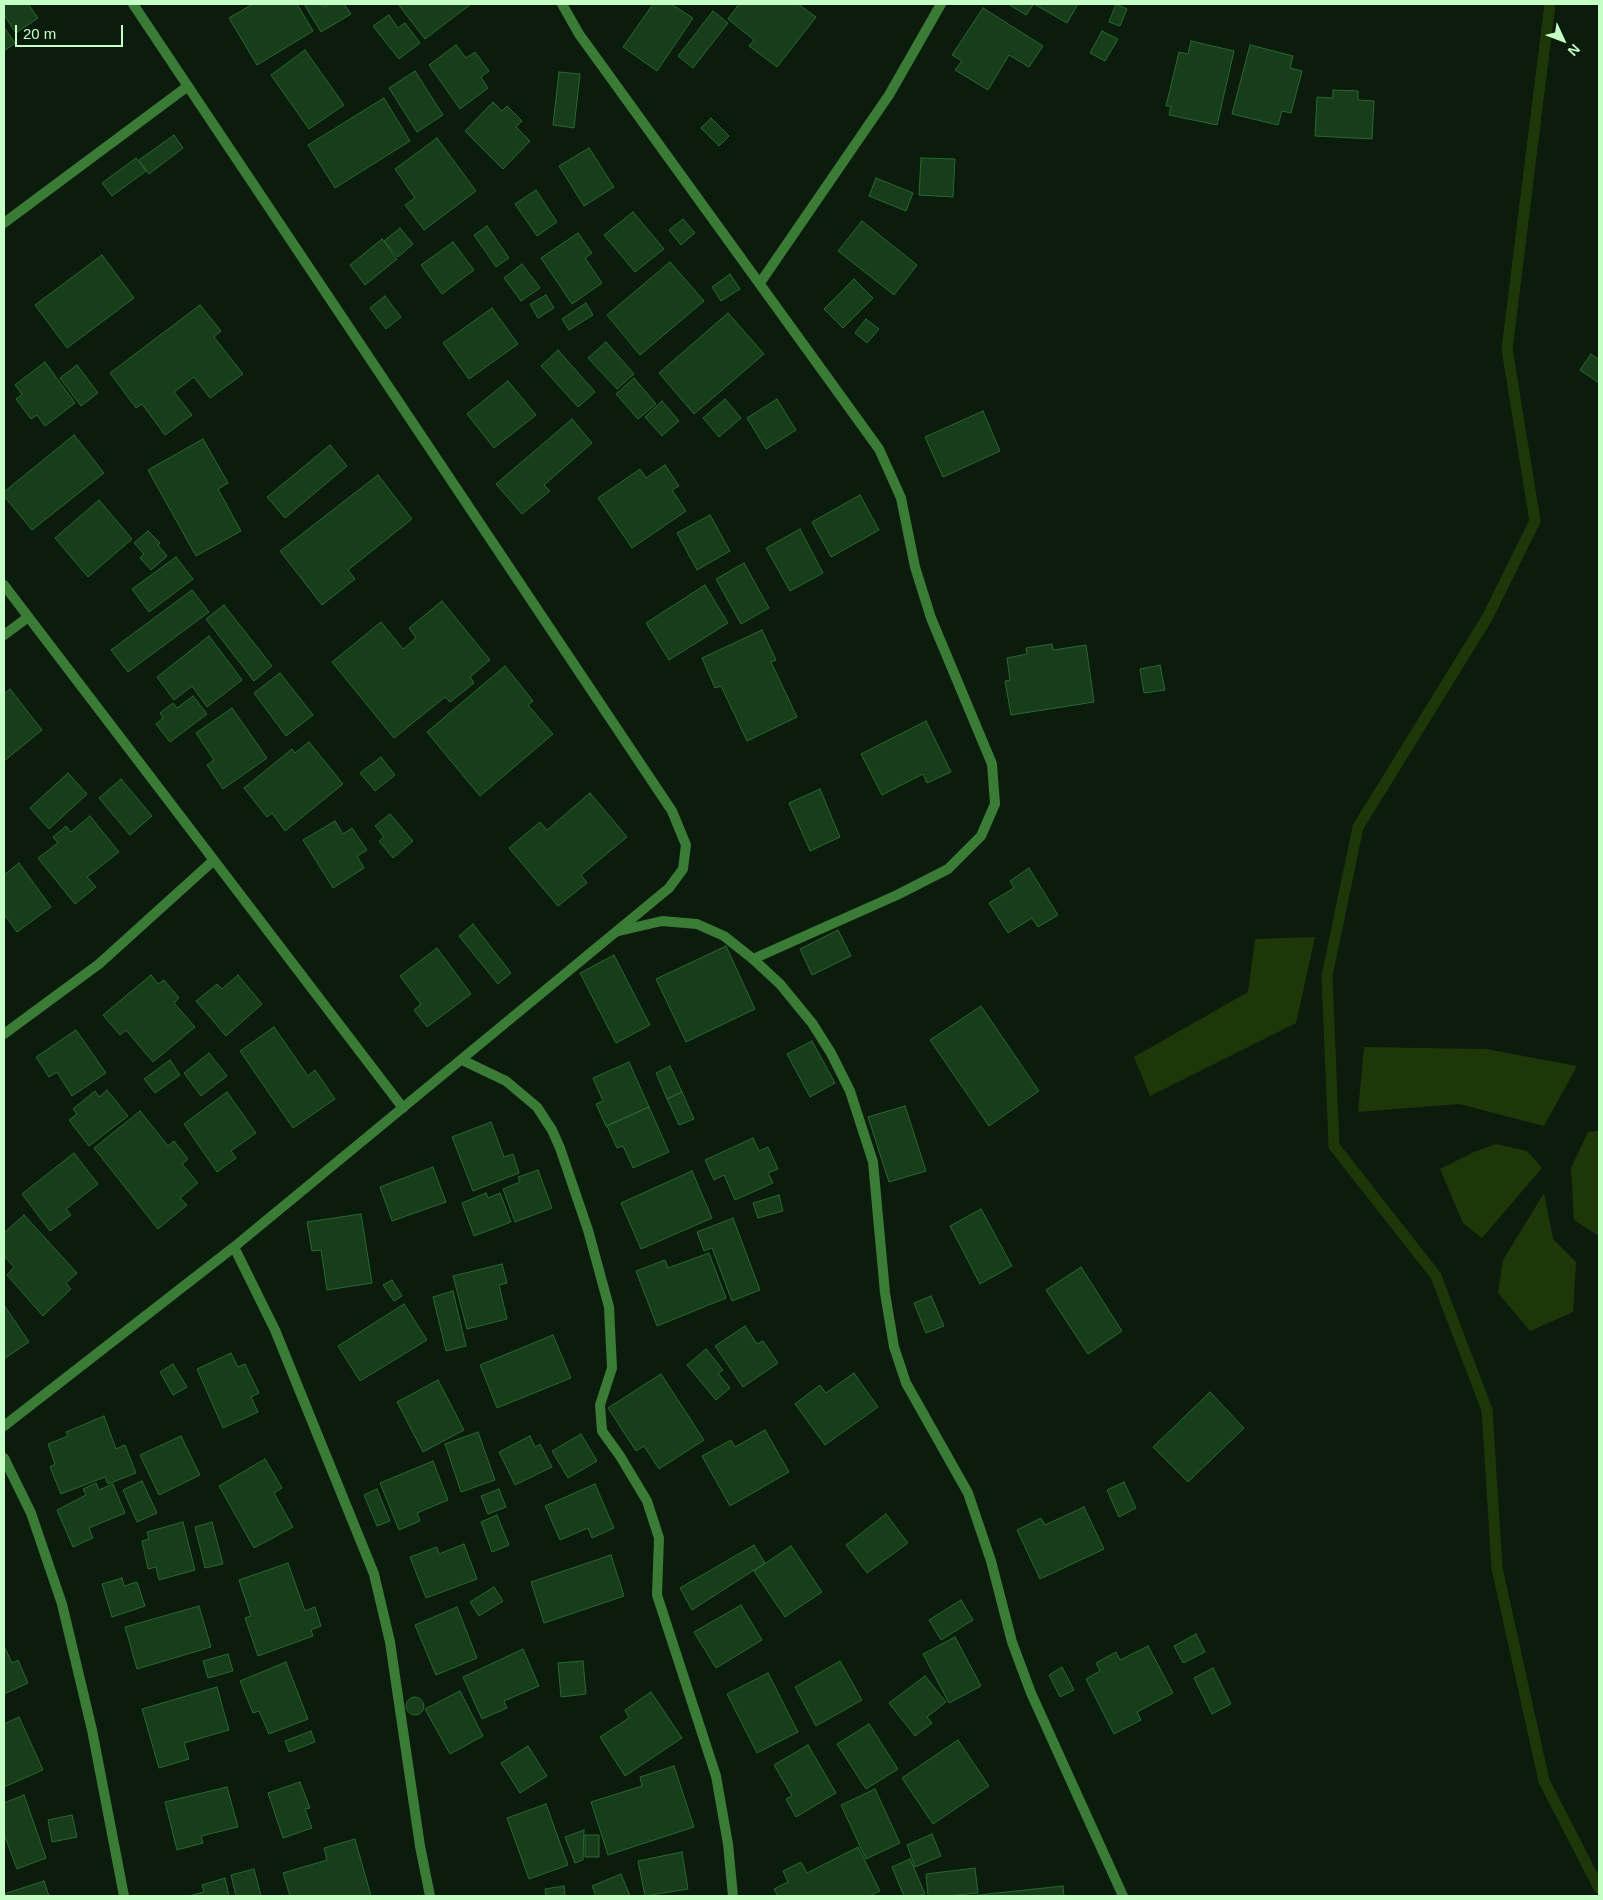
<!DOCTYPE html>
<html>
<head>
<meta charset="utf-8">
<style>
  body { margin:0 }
  #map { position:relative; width:1603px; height:1900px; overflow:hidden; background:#0b1c0c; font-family:Arial,sans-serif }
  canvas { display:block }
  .frame { position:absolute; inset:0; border:5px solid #c5ffc6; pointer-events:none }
  .north { position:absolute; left:1538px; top:15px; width:50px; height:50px; -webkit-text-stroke:4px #0b1c0c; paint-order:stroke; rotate:133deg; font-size:14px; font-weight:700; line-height:20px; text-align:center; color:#c5ffc6 }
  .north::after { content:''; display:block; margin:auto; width:18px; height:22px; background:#c5ffc6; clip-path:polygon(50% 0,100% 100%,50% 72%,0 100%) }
  .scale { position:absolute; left:15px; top:25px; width:108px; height:22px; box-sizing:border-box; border:2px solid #c5ffc6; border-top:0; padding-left:6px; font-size:15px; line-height:18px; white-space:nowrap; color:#c5ffc6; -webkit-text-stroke:4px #0b1c0c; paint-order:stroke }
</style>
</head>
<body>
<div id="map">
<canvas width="1603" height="1900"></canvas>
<div class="frame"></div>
<div class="north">N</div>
<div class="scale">20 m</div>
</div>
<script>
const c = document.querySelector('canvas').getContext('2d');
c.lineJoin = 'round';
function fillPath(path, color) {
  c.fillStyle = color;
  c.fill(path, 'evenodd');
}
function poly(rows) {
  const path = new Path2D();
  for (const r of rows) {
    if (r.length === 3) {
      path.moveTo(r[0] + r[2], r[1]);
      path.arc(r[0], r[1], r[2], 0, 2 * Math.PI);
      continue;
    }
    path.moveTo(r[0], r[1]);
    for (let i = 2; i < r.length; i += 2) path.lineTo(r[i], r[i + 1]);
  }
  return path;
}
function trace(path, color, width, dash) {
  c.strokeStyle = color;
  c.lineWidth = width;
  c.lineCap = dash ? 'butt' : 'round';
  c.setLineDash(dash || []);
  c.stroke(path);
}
fillPath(poly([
  [1315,937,1296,1023,1150,1096,1134,1057,1248,992,1255,939],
  [1364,1047,1486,1049,1577,1066,1544,1126,1459,1104,1358,1112],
  [1599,1131,1599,1236,1574,1220,1571,1168,1588,1132],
  [1496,1144,1527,1151,1542,1168,1482,1238,1463,1223,1440,1169,1474,1152],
  [1544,1193,1553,1239,1576,1262,1573,1312,1530,1331,1498,1293,1503,1260]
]), '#1e3708');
trace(poly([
  [1550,4,1507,349,1535,521,1487,618,1358,827,1327,976,1334,1146,1436,1276,1487,1410,1497,1568,1544,1781,1599,1888]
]), '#1e3708', 11);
const building = poly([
  [4,4,28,4,38,18,16,33,4,15,4,4],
  [253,4,297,4,313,31,257,65,229,18,253,4],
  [304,4,322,4,324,7,329,4,344,4,351,14,321,32,304,4],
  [398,4,471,4,425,39,398,4],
  [653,4,671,4,693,18,657,71,623,47,653,4],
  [739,4,798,4,816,17,777,67,749,46,754,40,728,19,739,4],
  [1008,4,1034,4,1026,15,1008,4],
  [1034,4,1078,4,1067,23,1034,4],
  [1116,4,1127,9,1120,26,1109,22,1116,4],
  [983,8,1043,46,1029,67,1009,55,988,90,955,70,962,61,952,55,983,8],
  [713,11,728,23,693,68,678,56,713,11],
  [389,15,398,28,405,23,420,43,399,59,373,26,389,15],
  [4,27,15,43,4,51,4,27],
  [1102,31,1118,39,1105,61,1090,53,1102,31],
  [1191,41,1234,51,1217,125,1169,115,1171,106,1166,106,1179,52,1188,54,1191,41],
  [456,45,466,58,475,52,489,71,481,77,488,88,460,109,429,65,456,45],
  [1250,45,1293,56,1290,68,1302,71,1291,113,1282,111,1278,125,1232,114,1250,45],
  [305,50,344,105,309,129,271,75,305,50],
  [415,71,443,115,417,132,389,88,415,71],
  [559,72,580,74,574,128,553,125,559,72],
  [1333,90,1358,91,1358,100,1374,101,1372,139,1315,136,1317,97,1333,98,1333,90],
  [384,98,410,141,335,188,308,145,384,98],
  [493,102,502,111,507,106,522,121,516,127,530,141,503,169,465,131,493,102],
  [711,118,729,136,719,146,701,128,711,118],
  [174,135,183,148,149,174,139,160,174,135],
  [437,138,476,191,424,230,405,205,415,198,395,169,437,138],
  [589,148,614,187,584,206,559,166,589,148],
  [136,158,146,171,112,196,102,183,136,158],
  [921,158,955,159,953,197,919,195,921,158],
  [876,178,913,193,906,211,869,196,876,178],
  [536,190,557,222,537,236,515,204,536,190],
  [633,212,664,249,635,272,604,235,633,212],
  [683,219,695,233,681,245,669,230,683,219],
  [862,221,917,265,894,295,838,251,862,221],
  [487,226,509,258,496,267,474,235,487,226],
  [400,228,413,244,398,257,384,241,400,228],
  [578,233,592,253,585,258,602,283,572,304,541,258,578,233],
  [382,239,397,259,365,285,350,265,382,239],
  [453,242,474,270,442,294,421,265,453,242],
  [102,255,134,298,67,348,35,305,102,255],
  [670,262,704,301,640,355,607,315,670,262],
  [522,264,540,288,521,301,504,278,522,264],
  [730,274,740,289,721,301,712,287,730,274],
  [854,279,873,298,843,328,824,309,854,279],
  [546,295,554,308,538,318,530,304,546,295],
  [385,296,401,317,386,329,370,308,385,296],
  [586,303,593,315,569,330,562,319,586,303],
  [200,305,221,331,214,337,243,374,210,398,194,377,174,392,192,415,165,435,142,404,136,408,110,373,200,305],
  [492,308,518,344,469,379,443,343,492,308],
  [728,313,764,354,694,414,659,373,728,313],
  [866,319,879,329,867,343,855,333,866,319],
  [606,342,634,374,617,389,588,358,606,342],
  [558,350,595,392,578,407,541,366,558,350],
  [1591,354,1599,360,1599,383,1580,370,1591,354],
  [45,362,75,403,45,426,37,415,31,419,16,399,22,394,15,385,45,362],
  [77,365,98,393,81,406,60,378,77,365],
  [634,378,656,404,638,419,616,394,634,378],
  [508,381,536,415,494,448,467,414,508,381],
  [725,399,741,418,719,437,703,418,725,399],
  [777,399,796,430,766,449,747,418,777,399],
  [662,401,679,421,662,436,645,417,662,401],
  [983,411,1000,451,943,477,925,437,983,411],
  [572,419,592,443,544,485,550,491,522,514,496,484,572,419],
  [74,435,104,473,32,530,4,496,4,492,74,435],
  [203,439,228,483,218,489,241,531,196,556,148,470,203,439],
  [330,445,347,466,285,518,267,497,330,445],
  [665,465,679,486,672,490,686,511,632,548,598,498,640,469,646,478,665,465],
  [378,475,412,519,348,570,355,579,322,605,280,551,378,475],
  [860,495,879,530,831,557,812,522,860,495],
  [99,500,132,539,88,577,55,538,99,500],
  [710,515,730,551,697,570,677,533,710,515],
  [800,529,823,573,790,591,766,548,800,529],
  [148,531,160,543,158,545,167,556,151,570,140,558,144,554,134,543,148,531],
  [176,557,193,579,149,612,132,589,176,557],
  [744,563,769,608,741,624,716,579,744,563],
  [705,585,728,623,669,660,646,623,705,585],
  [192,590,209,612,128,672,111,650,192,590],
  [442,601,490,660,470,677,474,683,450,702,445,697,394,738,332,662,381,622,403,649,416,638,409,628,442,601],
  [224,605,272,666,254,681,206,619,224,605],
  [762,630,776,660,771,662,797,717,747,741,721,686,715,688,702,658,762,630],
  [209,636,242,680,207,707,192,686,174,700,157,677,209,636],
  [1052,644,1053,650,1086,645,1094,702,1011,715,1005,681,1010,680,1007,658,1027,654,1026,648,1052,644],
  [1160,665,1165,690,1144,693,1140,669,1160,665],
  [505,666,533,701,528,705,553,734,480,796,427,732,505,666],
  [280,673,313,715,286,736,254,693,280,673],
  [10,689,42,730,4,761,4,694,10,689],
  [193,696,207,714,170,742,156,724,163,718,160,713,173,703,177,708,193,696],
  [232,708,267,758,223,789,207,765,214,760,196,733,232,708],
  [926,721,951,772,927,783,923,774,882,795,861,754,926,721],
  [309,742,343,784,285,831,272,813,267,817,244,788,292,749,295,753,309,742],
  [381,757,395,775,375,791,360,773,381,757],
  [68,773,87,794,49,829,30,808,68,773],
  [121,779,152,816,130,835,99,798,121,779],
  [820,789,840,837,810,851,789,803,820,789],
  [590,793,627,837,581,875,587,883,558,906,509,848,540,822,547,830,590,793],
  [390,814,413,841,393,858,379,841,384,837,375,826,390,814],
  [90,816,119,852,87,877,96,887,75,904,38,858,58,843,53,837,66,826,71,832,90,816],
  [335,821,343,834,352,828,367,850,357,856,364,868,333,888,303,840,335,821],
  [19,863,51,907,17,932,4,914,4,875,19,863],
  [1029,868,1058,915,1038,927,1032,918,1008,933,989,903,1014,888,1010,881,1029,868],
  [473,924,511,973,498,984,459,936,473,924],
  [838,930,851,956,812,975,800,949,838,930],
  [726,946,755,1009,686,1042,656,979,726,946],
  [437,948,471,994,427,1027,414,1010,421,1004,400,976,437,948],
  [614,955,650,1025,616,1043,580,973,614,955],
  [151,975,158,984,164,980,179,998,174,1003,195,1027,153,1062,126,1030,120,1035,103,1015,151,975],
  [238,975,262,1004,226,1036,196,1001,217,984,222,989,238,975],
  [981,1006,1039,1091,989,1126,930,1040,981,1006],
  [274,1027,308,1076,315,1070,335,1099,293,1128,240,1051,274,1027],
  [76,1030,106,1073,72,1096,57,1072,49,1077,36,1057,76,1030],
  [812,1041,835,1083,810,1097,787,1054,812,1041],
  [209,1053,227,1076,201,1096,184,1073,209,1053],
  [170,1060,180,1075,155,1093,144,1079,170,1060],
  [629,1062,649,1107,606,1126,596,1104,603,1101,593,1078,629,1062],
  [670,1066,682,1092,667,1099,656,1073,670,1066],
  [107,1090,128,1116,89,1146,69,1120,77,1114,73,1109,95,1091,99,1097,107,1090],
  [227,1092,256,1133,231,1151,236,1158,217,1172,184,1124,227,1092],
  [682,1092,694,1119,679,1125,667,1099,682,1092],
  [905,1106,926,1171,889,1182,868,1117,905,1106],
  [649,1107,669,1152,633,1168,623,1146,617,1148,607,1126,649,1107],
  [140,1111,168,1146,174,1141,188,1159,182,1164,198,1183,180,1198,187,1205,158,1229,94,1148,140,1111],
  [491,1122,504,1157,513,1154,519,1173,473,1191,452,1137,491,1122],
  [753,1138,759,1151,768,1147,778,1169,768,1173,773,1183,735,1200,724,1175,714,1180,705,1160,753,1138],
  [74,1153,98,1184,66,1209,71,1215,50,1231,22,1194,74,1153],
  [433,1167,446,1202,392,1221,380,1187,433,1167],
  [538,1170,552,1208,515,1222,503,1189,520,1182,518,1177,538,1170],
  [692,1171,712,1218,641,1249,621,1203,692,1171],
  [486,1193,488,1198,500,1193,511,1222,474,1236,462,1203,486,1193],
  [779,1195,783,1211,758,1218,753,1203,779,1195],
  [981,1209,1012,1266,980,1284,950,1226,981,1209],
  [361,1214,372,1283,327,1290,321,1250,312,1251,307,1222,361,1214],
  [24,1215,77,1273,66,1283,71,1289,43,1316,7,1275,14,1267,4,1256,4,1233,24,1215],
  [733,1218,760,1290,732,1301,712,1248,704,1251,697,1232,733,1218],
  [709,1253,726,1298,657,1326,636,1271,665,1260,668,1268,709,1253],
  [502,1264,507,1283,499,1285,507,1319,467,1329,453,1276,502,1264],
  [1081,1267,1122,1331,1088,1354,1046,1290,1081,1267],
  [392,1280,402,1296,394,1301,383,1285,392,1280],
  [453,1291,466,1346,446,1351,433,1297,453,1291],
  [931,1296,944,1326,926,1333,914,1303,931,1296],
  [404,1304,427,1340,360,1381,338,1346,404,1304],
  [4,1305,29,1342,4,1359,4,1305],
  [745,1326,757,1344,763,1341,778,1363,743,1387,715,1346,745,1326],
  [553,1335,571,1378,497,1408,480,1365,553,1335],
  [706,1349,723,1370,718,1373,730,1388,716,1400,687,1365,706,1349],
  [231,1353,238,1367,245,1364,259,1393,251,1397,258,1412,223,1428,197,1369,231,1353],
  [173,1364,187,1387,173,1395,160,1372,173,1364],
  [854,1373,878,1407,825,1445,795,1404,820,1385,826,1393,854,1373],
  [661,1374,704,1440,659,1469,644,1446,636,1451,608,1408,661,1374],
  [438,1380,464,1430,423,1452,397,1402,438,1380],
  [1210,1392,1244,1428,1188,1482,1153,1447,1210,1392],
  [104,1416,116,1449,125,1445,136,1473,108,1484,105,1477,61,1494,50,1467,55,1464,48,1444,68,1436,66,1432,104,1416],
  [765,1430,789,1472,730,1506,702,1456,731,1440,735,1447,765,1430],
  [478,1432,495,1480,461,1492,445,1444,478,1432],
  [581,1434,597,1461,568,1478,552,1451,581,1434],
  [181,1436,200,1475,159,1495,140,1455,181,1436],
  [530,1436,535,1447,540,1444,552,1467,515,1485,499,1452,530,1436],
  [265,1459,282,1488,274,1493,293,1527,254,1548,219,1486,265,1459],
  [433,1461,448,1500,417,1513,420,1521,399,1530,380,1483,433,1461],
  [142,1481,157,1513,137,1522,123,1490,142,1481],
  [1124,1482,1136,1508,1119,1517,1107,1490,1124,1482],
  [96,1483,99,1490,113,1484,125,1513,89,1528,93,1538,73,1547,57,1510,86,1495,83,1489,96,1483],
  [595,1484,614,1528,592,1538,588,1528,560,1540,545,1506,595,1484],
  [377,1489,390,1521,377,1526,364,1495,377,1489],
  [499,1489,506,1507,488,1514,481,1496,499,1489],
  [1084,1507,1104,1549,1040,1579,1017,1530,1041,1518,1045,1525,1084,1507],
  [886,1514,908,1543,867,1573,846,1545,886,1514],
  [497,1515,509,1545,492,1552,481,1522,497,1515],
  [183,1522,195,1570,159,1580,156,1567,148,1569,142,1541,149,1539,147,1532,183,1522],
  [212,1522,223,1564,205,1568,195,1527,212,1522],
  [464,1544,477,1579,426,1598,410,1557,437,1547,439,1554,464,1544],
  [754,1545,765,1563,692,1610,680,1588,754,1545],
  [791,1546,822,1592,785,1617,754,1571,791,1546],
  [611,1555,624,1596,544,1623,531,1582,611,1555],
  [288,1563,305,1611,315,1607,321,1626,311,1630,313,1636,258,1656,245,1618,251,1616,239,1580,288,1563],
  [122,1578,124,1586,137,1582,145,1606,112,1617,102,1584,122,1578],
  [494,1587,503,1601,479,1616,470,1602,494,1587],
  [961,1600,973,1620,941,1640,929,1620,961,1600],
  [741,1605,762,1640,716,1668,694,1632,741,1605],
  [199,1606,211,1647,137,1669,125,1627,199,1606],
  [457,1607,477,1658,436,1675,415,1625,457,1607],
  [1196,1634,1205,1652,1183,1663,1174,1646,1196,1634],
  [955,1637,981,1686,949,1703,923,1654,955,1637],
  [4,1646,12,1663,18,1660,28,1683,4,1694,4,1646],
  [1148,1646,1173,1693,1137,1712,1141,1720,1114,1734,1086,1679,1100,1671,1096,1663,1116,1652,1120,1660,1148,1646],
  [523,1649,539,1686,504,1701,507,1708,482,1719,463,1677,523,1649],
  [228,1654,233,1671,208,1678,203,1661,228,1654],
  [583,1661,586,1694,561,1697,558,1663,583,1661],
  [840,1661,862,1700,816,1726,795,1687,840,1661],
  [286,1662,308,1719,269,1734,259,1711,253,1713,240,1681,286,1662],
  [1062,1667,1074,1690,1060,1697,1049,1675,1062,1667],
  [1213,1668,1231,1704,1212,1714,1194,1678,1213,1668],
  [768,1673,798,1732,757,1753,727,1694,768,1673],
  [925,1676,946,1702,927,1717,932,1723,915,1736,889,1703,925,1676],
  [217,1687,229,1730,184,1743,189,1759,159,1768,142,1709,217,1687],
  [460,1691,483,1736,450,1754,425,1709,460,1691],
  [651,1692,682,1738,625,1776,600,1737,629,1718,625,1710,651,1692],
  [415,1706,9],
  [19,1717,43,1770,4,1787,4,1724,19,1717],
  [869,1724,898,1769,866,1789,837,1744,869,1724],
  [311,1731,315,1742,289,1752,285,1741,311,1731],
  [958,1740,989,1786,933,1824,902,1778,958,1740],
  [808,1745,836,1793,796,1817,786,1799,792,1796,774,1765,808,1745],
  [528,1746,547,1776,520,1793,501,1763,528,1746],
  [674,1766,694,1827,608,1855,591,1802,642,1786,640,1777,674,1766],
  [300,1782,310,1808,305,1809,312,1828,283,1838,268,1793,300,1782],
  [227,1787,238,1827,201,1836,203,1843,177,1850,165,1802,227,1787],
  [875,1789,900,1843,866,1859,841,1805,875,1789],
  [24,1795,46,1858,17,1869,4,1834,4,1803,24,1795],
  [546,1804,568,1865,529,1879,507,1818,546,1804],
  [72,1815,77,1837,52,1842,48,1820,72,1815],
  [584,1830,583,1860,575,1863,565,1837,584,1830],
  [932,1834,941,1856,915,1867,907,1845,932,1834],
  [585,1835,599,1835,599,1857,585,1857,585,1835],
  [355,1839,371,1896,290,1896,283,1873,327,1860,324,1848,355,1839],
  [858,1847,880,1891,869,1896,778,1896,774,1889,788,1882,783,1871,801,1862,807,1873,858,1847],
  [682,1852,688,1889,645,1896,638,1861,682,1852],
  [910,1859,925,1894,918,1896,904,1896,892,1867,910,1859],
  [975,1868,978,1893,947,1896,928,1896,926,1874,975,1868],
  [254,1869,261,1896,236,1896,231,1875,254,1869],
  [621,1874,630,1896,596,1896,592,1886,621,1874],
  [225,1878,229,1896,189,1896,204,1892,202,1885,225,1878],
  [44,1881,49,1896,4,1896,4,1894,44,1881],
  [564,1886,565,1896,546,1896,545,1889,564,1886],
  [1063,1886,1064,1896,969,1896,1063,1886]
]);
fillPath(building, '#173d1a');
trace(building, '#28692e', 1);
trace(poly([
  [562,4,579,34,879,449,901,498,915,567,931,618,992,764,995,804,981,836,948,869,897,895,753,959],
  [4,223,188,86],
  [760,283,889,95,941,4],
  [4,585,403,1108],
  [4,635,27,618],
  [619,931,662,921,697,924,724,936,753,959,780,984,812,1023,831,1053,850,1091,873,1162,885,1293,894,1347,906,1383,968,1493,991,1561,1012,1642,1031,1693,1123,1896],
  [4,1034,99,964,214,860],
  [462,1060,506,1081,537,1107,552,1130,560,1148,588,1230,609,1307,612,1368,600,1405,602,1431,620,1456,647,1501,659,1538,657,1595,716,1776,728,1844,733,1896],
  [234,1247,275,1330,374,1574,390,1642,420,1846,430,1896],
  [4,1426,234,1247,669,888,683,869,686,845,672,811,133,4],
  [4,1458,31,1513,62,1604,92,1730,124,1896]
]), '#3a7b35', 10);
</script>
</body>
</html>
